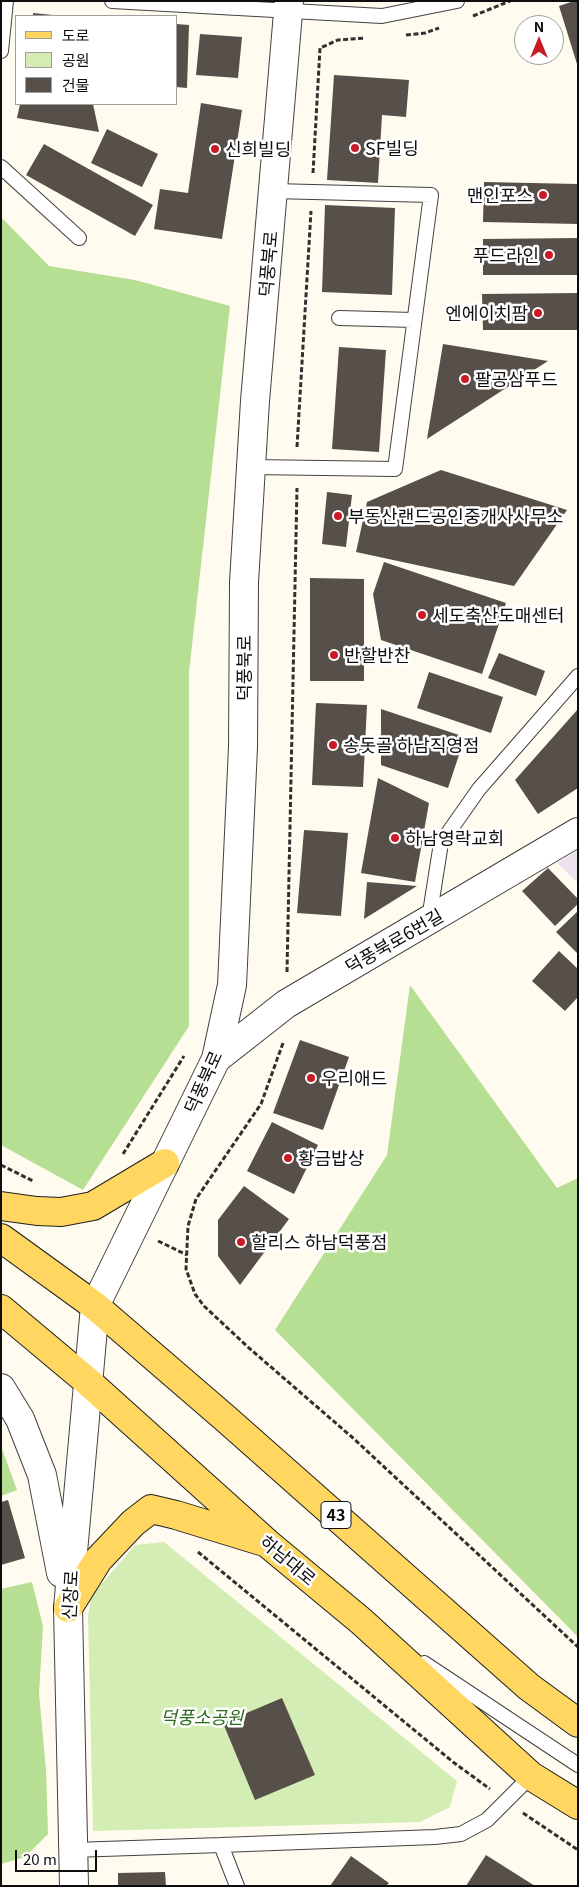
<!DOCTYPE html>
<html>
<head>
<meta charset="utf-8">
<style>
  body { margin:0 }
  #map { position:relative; width:579px; height:1887px; overflow:hidden; background:#fffcef; font-family:Georgia,"Noto Sans KR",serif }
  canvas { display:block }
  .frame { position:absolute; inset:0; border:2px solid #0e0e0e; pointer-events:none }
  .legend { position:absolute; left:15px; top:15px; width:162px; height:90px; box-sizing:border-box; background:#fff; border:1px solid #9f9f9f; margin:0; padding:6px 9px; list-style:none; font-size:15px; color:#0e0e0e }
  .legend li { display:flex; align-items:center; gap:10px; height:25px }
  .legend b { width:25px; border:1px solid #9f9f9f }
  .north { position:absolute; left:514px; top:15px; width:50px; height:50px; box-sizing:border-box; background:#fff; border:1px solid #9f9f9f; border-radius:50%; rotate:0deg; font-size:14px; font-weight:700; line-height:20px; text-align:center; color:#0e0e0e }
  .north::after { content:''; display:block; margin:auto; width:18px; height:22px; background:#c91b26; clip-path:polygon(50% 0,100% 100%,50% 72%,0 100%) }
  .scale { position:absolute; left:15px; top:1850px; width:82px; height:22px; box-sizing:border-box; border:2px solid #0e0e0e; border-top:0; padding-left:6px; font-size:15px; line-height:18px; white-space:nowrap; color:#0e0e0e; -webkit-text-stroke:4px #fff; paint-order:stroke }
</style>
</head>
<body>
<div id="map">
<canvas width="579" height="1887"></canvas>
<div class="frame"></div>
<ul class="legend">
<li><b style="height:6px;background:#ffd65f"></b>도로</li>
<li><b style="height:14px;background:#d3edb5"></b>공원</li>
<li><b style="height:14px;background:#574f49"></b>건물</li>
</ul>
<div class="north">N</div>
<div class="scale">20 m</div>
</div>
<script>
const c = document.querySelector('canvas').getContext('2d');
c.lineJoin = 'round';
function fillPath(path, color) {
  c.fillStyle = color;
  c.fill(path, 'evenodd');
}
function poly(rows) {
  const path = new Path2D();
  for (const r of rows) {
    path.moveTo(r[0], r[1]);
    for (let i = 2; i < r.length; i += 2) path.lineTo(r[i], r[i + 1]);
  }
  return path;
}
function trace(path, color, width, dash) {
  c.strokeStyle = color;
  c.lineWidth = width;
  c.lineCap = dash ? 'butt' : 'round';
  c.setLineDash(dash || []);
  c.stroke(path);
}
function label(font, color, halo, rows, align = 'center') {
  c.font = font + ' Georgia,"Noto Sans KR",serif';
  c.lineWidth = 5;
  c.setLineDash([]);
  c.textBaseline = 'middle';
  c.strokeStyle = halo;
  c.fillStyle = color;
  for (const [text, x, y, turn = 0] of rows) {
    c.save();
    c.translate(x, y);
    c.rotate((+turn || 0) * Math.PI / 180);
    c.textAlign = isNaN(turn) ? turn : align;
    if (halo) c.strokeText(text, 0, 0);
    c.fillText(text, 0, 0);
    c.restore();
  }
}
fillPath(poly([
  [578,850,578,883,557,863]
]), '#ece1ed');
fillPath(poly([
  [164,1542,457,1781,450,1807,420,1822,93,1831,88,1615,92,1595,135,1545]
]), '#d3edb5');
fillPath(poly([
  [1,217,49,266,135,280,230,306,189,672,189,1026,83,1190,1,1145],
  [410,985,557,1188,578,1178,578,1637,275,1330,387,1155],
  [1,1446,17,1490,1,1496],
  [32,1582,43,1626,39,1694,46,1770,48,1834,25,1857,1,1864,1,1589]
]), '#b6df93');
fillPath(poly([
  [574,1,578,1,577,64,559,6],
  [33,13,53,15,53,16,33,16],
  [176,24,189,25,187,88,176,87],
  [200,34,242,37,238,78,196,75],
  [334,75,409,80,406,117,382,115,378,183,327,180],
  [201,103,242,110,222,239,154,229,160,189,188,193],
  [20,104,93,104,99,132,17,118],
  [107,129,158,154,142,187,91,163],
  [44,144,153,205,135,236,26,175],
  [484,182,578,184,578,224,483,222],
  [325,205,395,208,392,295,322,292],
  [578,238,578,275,483,275,483,239],
  [578,293,578,330,483,330,482,294],
  [443,344,548,361,427,439],
  [339,347,386,350,379,452,332,449],
  [441,470,567,510,514,586,356,552,367,502],
  [327,492,352,495,346,547,322,544],
  [384,562,506,603,482,674,381,640,373,594],
  [310,578,364,579,364,681,310,681],
  [499,653,545,671,536,696,488,678],
  [429,672,503,697,491,733,417,708],
  [316,703,367,705,363,787,312,785],
  [381,709,465,737,448,788,381,765],
  [578,709,578,788,538,814,515,780],
  [378,778,429,803,415,882,361,873],
  [304,830,348,833,341,916,297,913],
  [548,868,578,899,578,904,555,926,522,891],
  [367,882,417,886,364,919],
  [578,911,578,954,556,932],
  [559,951,578,969,578,997,565,1011,532,981],
  [300,1040,349,1057,323,1130,273,1113],
  [272,1122,318,1145,294,1194,247,1171],
  [244,1186,289,1219,240,1285,218,1256,218,1220],
  [8,1500,25,1558,1,1565,1,1502],
  [282,1698,315,1775,255,1800,223,1723],
  [486,1855,535,1886,466,1886],
  [351,1856,389,1883,386,1886,330,1886],
  [165,1872,166,1886,118,1886,118,1873]
]), '#574f49');
const service = poly([
  [112,1,382,16,457,1],
  [1,51,6,1],
  [1,167,79,238],
  [339,318,414,320],
  [251,467,395,469,431,195,273,191],
  [429,919,441,843,479,789,578,676],
  [424,1663,578,1765],
  [221,1845,435,1837,461,1834,487,1820,531,1776],
  [73,1850,221,1845,237,1886]
]);
const minor = poly([
  [216,1059,286,1004,578,832]
]);
const tertiary = poly([
  [1,1388,20,1419,42,1475,61,1573],
  [74,1886,68,1608,95,1306,216,1059,232,985,243,747,244,582,255,401,289,1]
]);
const primary = poly([
  [1,1206,37,1211,61,1212,93,1206,165,1163],
  [1,1238,95,1306,225,1418,529,1687,578,1723],
  [1,1309,87,1381,267,1543,361,1621,531,1776,578,1805],
  [68,1608,98,1560,133,1523,151,1509,176,1515,261,1541]
]);
trace(service, '#414141', 16);
trace(minor, '#414141', 30);
trace(tertiary, '#414141', 30);
trace(primary, '#1f1f1f', 30);
trace(poly([
  [473,16,510,1],
  [406,35,425,33,439,28],
  [313,173,320,48,338,40,365,38],
  [297,447,311,211],
  [287,972,297,488],
  [283,1043,261,1104,196,1199,188,1226,186,1269,195,1294,204,1306,249,1348,353,1438,578,1647],
  [123,1154,184,1056],
  [1,1165,33,1181],
  [158,1241,187,1255],
  [198,1552,453,1762,490,1789],
  [523,1813,578,1850]
]), '#303030', 3, [5, 2.5]);
trace(service, '#fff', 14);
trace(minor, '#fff', 28);
trace(tertiary, '#fff', 28);
trace(primary, '#ffd65f', 28);
for (const [x, y, r, color] of [
  [355,148,5,"#c91b26"],
  [215,149,5,"#c91b26"],
  [543,195,5,"#c91b26"],
  [549,255,5,"#c91b26"],
  [538,313,5,"#c91b26"],
  [465,379,5,"#c91b26"],
  [338,516,5,"#c91b26"],
  [422,615,5,"#c91b26"],
  [334,655,5,"#c91b26"],
  [333,745,5,"#c91b26"],
  [395,838,5,"#c91b26"],
  [311,1078,5,"#c91b26"],
  [288,1158,5,"#c91b26"],
  [241,1242,5,"#c91b26"]
]) {
  const dot = new Path2D();
  dot.arc(x, y, r, 0, 2 * Math.PI);
  c.fillStyle = color;
  c.fill(dot);
  trace(dot, '#fff', 2);
}
for (const [x, y, w] of [
  [336,1515,30]
]) {
  const box = new Path2D();
  box.roundRect(x - w / 2, y - 13.5, w, 27, 4);
  c.fillStyle = '#fff';
  c.fill(box);
  trace(box, '#0e0e0e', 1);
}
label('bold 16px', '#0e0e0e', null, [
  ["43",336,1515]
]);
label('18px', '#0e0e0e', '#fff', [
  ["SF빌딩",365,148],
  ["신희빌딩",225,149],
  ["맨인포스",533,195,"right"],
  ["푸드라인",539,255,"right"],
  ["엔에이치팜",528,313,"right"],
  ["팔공삼푸드",475,379],
  ["부동산랜드공인중개사사무소",348,516],
  ["세도축산도매센터",432,615],
  ["반할반찬",344,655],
  ["송돗골 하남직영점",343,745],
  ["하남영락교회",405,838],
  ["우리애드",321,1078],
  ["황금밥상",298,1158],
  ["할리스 하남덕풍점",251,1242]
], 'left');
label('18px', '#0e0e0e', '#fff', [
  ["덕풍북로",268,264,-85],
  ["덕풍북로",244,668,-90],
  ["덕풍북로6번길",394,941,-30],
  ["덕풍북로",203,1082,-66],
  ["하남대로",288,1560,40],
  ["신장로",70,1595,-87]
]);
label('italic 18px', '#2b6b19', '#fff', [
  ["덕풍소공원",202,1717]
]);
</script>
</body>
</html>
